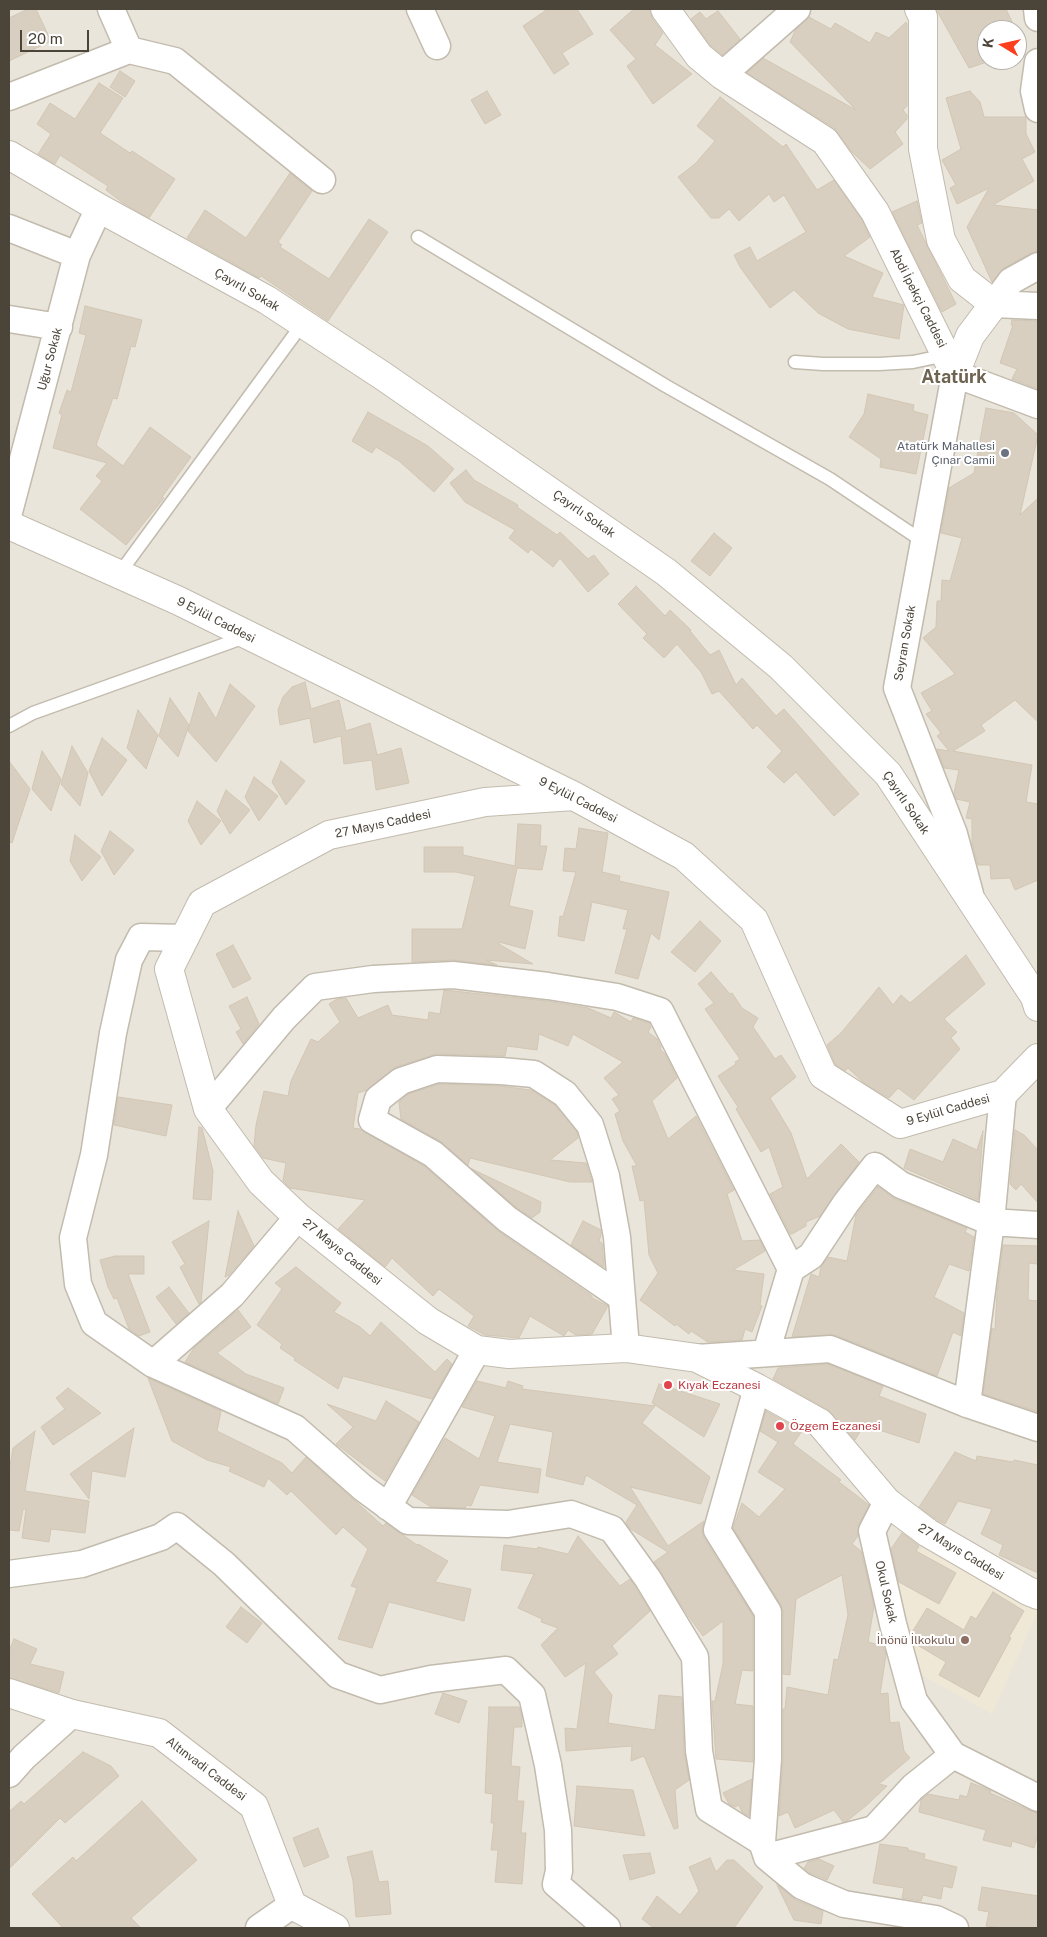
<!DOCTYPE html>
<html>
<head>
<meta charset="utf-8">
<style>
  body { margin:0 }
  #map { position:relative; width:1047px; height:1937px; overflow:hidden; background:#f6f3ec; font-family:"Public Sans",sans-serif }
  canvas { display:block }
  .frame { position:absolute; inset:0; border:10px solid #4b4439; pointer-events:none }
  .north { position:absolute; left:977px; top:20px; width:50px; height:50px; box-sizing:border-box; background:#fff; border:1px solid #b7b4b0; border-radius:50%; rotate:279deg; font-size:14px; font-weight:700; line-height:20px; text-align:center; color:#4b4439 }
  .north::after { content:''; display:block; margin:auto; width:18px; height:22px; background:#fc3f1d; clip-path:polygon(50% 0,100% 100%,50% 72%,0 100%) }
  .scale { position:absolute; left:20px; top:30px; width:69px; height:22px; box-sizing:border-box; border:2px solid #4b4439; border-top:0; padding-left:6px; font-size:15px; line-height:18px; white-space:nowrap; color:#4b4439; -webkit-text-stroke:4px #fff; paint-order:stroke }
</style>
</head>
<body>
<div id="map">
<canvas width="1047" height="1937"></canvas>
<div class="frame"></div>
<div class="north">K</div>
<div class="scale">20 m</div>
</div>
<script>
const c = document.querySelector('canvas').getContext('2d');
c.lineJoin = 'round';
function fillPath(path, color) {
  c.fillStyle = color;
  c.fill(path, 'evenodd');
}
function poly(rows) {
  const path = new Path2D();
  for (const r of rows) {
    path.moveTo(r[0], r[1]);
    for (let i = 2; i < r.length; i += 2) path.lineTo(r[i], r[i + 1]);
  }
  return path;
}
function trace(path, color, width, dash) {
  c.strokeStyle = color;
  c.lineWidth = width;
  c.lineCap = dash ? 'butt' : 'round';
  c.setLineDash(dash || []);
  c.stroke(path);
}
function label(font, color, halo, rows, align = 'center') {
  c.font = font + ' "Public Sans",sans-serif';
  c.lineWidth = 4;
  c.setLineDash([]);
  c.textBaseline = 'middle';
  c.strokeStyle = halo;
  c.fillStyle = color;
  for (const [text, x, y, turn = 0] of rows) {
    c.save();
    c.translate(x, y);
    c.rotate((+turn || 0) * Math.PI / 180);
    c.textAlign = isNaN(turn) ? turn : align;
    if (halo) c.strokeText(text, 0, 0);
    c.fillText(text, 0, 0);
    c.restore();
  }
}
fillPath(poly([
  [9,9,1038,9,1038,1928,9,1928],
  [987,30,1017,30,1017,60,987,60]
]), '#eae5da');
fillPath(poly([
  [924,1544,1038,1602,1038,1611,992,1714,913,1670,893,1595]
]), '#efe8d6');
const building = poly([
  [28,9,36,9,51,41,9,61,9,18,28,9],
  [548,9,577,9,593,34,562,53,569,64,554,74,523,26,548,9],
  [634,9,650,9,652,18,663,33,655,45,692,74,653,104,627,66,636,59,610,30,634,9],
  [936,9,1006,9,1013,24,1000,30,987,30,987,62,969,68,936,9],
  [718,11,740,39,722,55,710,45,691,19,700,12,706,19,718,11],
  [809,17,831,29,835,23,870,43,876,32,889,38,906,22,907,24,907,106,903,110,907,115,907,119,895,132,903,144,870,169,852,152,834,128,747,73,763,58,856,110,790,42,796,29,809,17],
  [120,71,135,81,125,97,110,87,120,71],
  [99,83,123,98,100,133,130,153,132,151,175,179,149,218,123,203,106,190,108,186,60,155,55,164,38,154,51,134,37,124,50,103,75,119,99,83],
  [487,91,501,115,485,124,471,100,487,91],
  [970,91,980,102,984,117,1026,117,1026,134,1035,152,1022,159,1034,181,993,205,1038,210,1038,251,1031,253,1004,268,992,282,967,227,989,188,957,204,950,188,956,185,942,160,961,149,946,98,970,91],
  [720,97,783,147,786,144,817,190,834,180,862,220,870,237,844,256,883,273,872,297,904,305,899,339,848,329,818,313,794,290,770,308,740,267,734,255,750,247,757,261,806,232,784,195,774,202,769,194,739,221,729,209,719,218,711,218,678,177,695,164,715,141,697,126,720,97],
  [290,173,312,191,278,242,282,245,280,247,329,279,369,219,388,232,328,321,261,276,259,278,187,238,205,210,246,238,290,173],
  [917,201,922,223,917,225,956,304,942,312,892,212,917,201],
  [85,306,142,320,135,347,131,346,117,399,113,398,96,445,123,466,150,427,191,457,162,497,164,498,126,545,80,509,102,481,96,476,107,463,53,448,62,415,59,413,67,390,71,392,86,335,79,333,85,306],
  [1012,320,1038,321,1038,389,1012,379,1017,369,1000,363,1013,325,1011,325,1012,320],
  [868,394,914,405,913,411,928,415,916,474,880,467,881,459,849,437,864,414,868,394],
  [986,408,1014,413,1038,435,1020,515,1038,498,1038,722,1015,700,981,725,985,731,953,751,1032,765,1026,802,1038,804,1038,880,1015,890,1010,878,991,879,990,865,978,865,972,843,972,819,966,818,970,802,956,799,954,793,959,770,944,768,937,749,949,751,937,736,941,733,926,714,932,711,921,693,955,674,923,638,936,627,937,601,941,601,942,580,950,581,962,538,941,533,949,488,974,473,986,408],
  [368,412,428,446,454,469,434,492,399,461,376,447,372,453,352,441,368,412],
  [466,470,474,480,518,505,517,507,557,535,560,532,588,559,594,555,609,574,588,592,560,558,553,567,531,549,528,553,509,538,515,530,465,502,450,483,466,470],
  [714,533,732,548,710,576,691,561,714,533],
  [636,586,665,616,670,610,691,630,690,631,710,655,719,650,736,685,742,678,776,716,784,709,859,794,834,816,796,772,784,783,767,767,782,751,757,725,753,729,719,691,712,694,701,672,677,644,664,658,643,638,647,634,618,604,636,586],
  [305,682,311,709,339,700,346,731,370,723,377,755,401,748,409,783,376,790,372,760,344,764,341,736,314,743,310,718,280,725,278,710,283,697,292,687,305,682],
  [230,684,255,706,216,762,188,731,199,692,216,719,230,684],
  [170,698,189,725,178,757,159,736,170,698],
  [138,710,158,735,146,769,127,748,138,710],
  [102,738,127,760,102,796,89,771,102,738],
  [72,746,88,773,80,806,61,784,72,746],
  [42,751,61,779,51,811,32,789,42,751],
  [9,761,30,789,12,843,9,842,9,761],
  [281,761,305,781,286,805,272,782,281,761],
  [254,777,278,796,259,821,245,797,254,777],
  [226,790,250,810,230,834,217,811,226,790],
  [197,801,221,821,201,845,188,821,197,801],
  [518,824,541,825,540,846,547,846,542,870,517,868,509,906,533,911,525,949,499,942,499,944,533,964,486,960,497,965,452,960,412,962,412,929,462,929,475,876,456,872,424,872,424,847,463,847,463,855,515,866,518,824],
  [579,828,608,833,602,872,620,876,619,881,669,892,659,940,651,933,638,979,615,973,627,929,623,929,628,910,592,902,584,941,558,936,560,916,563,917,576,872,563,871,565,848,576,849,579,828],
  [110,831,134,850,114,875,101,851,110,831],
  [75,835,101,857,82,881,70,861,75,835],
  [700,921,721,941,695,972,671,952,700,921],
  [233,945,251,979,233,988,216,954,233,945],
  [966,955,985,984,944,1019,957,1032,951,1038,960,1049,914,1100,898,1088,889,1098,865,1084,848,1068,845,1071,835,1064,827,1045,841,1033,879,987,893,1005,901,995,910,1003,966,955],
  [711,972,730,994,732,993,742,1008,758,1018,753,1027,775,1059,781,1055,796,1077,770,1098,791,1133,807,1179,841,1144,859,1162,820,1216,806,1222,806,1226,792,1234,790,1234,770,1194,783,1187,769,1147,761,1152,736,1109,738,1107,718,1076,736,1064,735,1062,740,1059,705,1009,714,1003,698,984,711,972],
  [444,990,546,1001,588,1008,611,1018,614,1012,631,1022,633,1018,649,1023,651,1027,648,1032,657,1039,661,1047,660,1049,665,1054,677,1078,652,1101,668,1139,696,1116,734,1190,727,1194,742,1241,760,1240,765,1251,733,1270,764,1274,760,1305,762,1306,752,1332,745,1329,742,1340,708,1342,691,1331,689,1334,676,1324,675,1326,640,1300,658,1273,649,1255,644,1200,640,1201,632,1166,637,1166,623,1141,615,1114,620,1111,612,1099,619,1095,604,1078,623,1062,573,1034,568,1046,539,1034,537,1050,507,1046,505,1056,437,1054,396,1067,367,1090,358,1093,353,1128,360,1129,424,1166,498,1231,592,1296,592,1298,608,1306,592,1334,576,1335,568,1330,564,1336,530,1316,519,1338,485,1335,468,1326,474,1316,439,1289,433,1296,392,1258,385,1267,338,1229,365,1200,290,1188,283,1181,286,1163,263,1158,254,1146,256,1125,264,1091,288,1096,291,1081,311,1039,318,1042,340,1022,329,1004,337,999,346,998,358,1018,388,1005,392,1015,428,1020,429,1012,440,1014,444,990],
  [247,997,259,1024,243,1044,236,1032,241,1029,229,1006,247,997],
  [439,1084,500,1086,531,1090,555,1105,577,1132,578,1138,550,1160,586,1163,592,1182,570,1182,470,1158,468,1165,440,1141,401,1119,399,1102,408,1094,439,1084],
  [118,1097,172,1105,166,1136,114,1125,118,1097],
  [199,1127,202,1128,213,1171,211,1200,193,1199,199,1127],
  [1015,1130,1024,1135,1038,1150,1038,1203,1021,1184,1016,1190,1010,1184,1015,1130],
  [983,1131,978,1200,904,1168,910,1149,943,1162,953,1139,977,1150,983,1131],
  [472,1169,541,1202,540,1212,532,1218,516,1207,472,1169],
  [878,1187,895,1199,967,1228,965,1232,974,1237,969,1271,949,1264,934,1297,964,1313,961,1336,953,1332,937,1376,835,1335,792,1337,811,1274,819,1277,821,1267,828,1257,847,1261,856,1215,878,1187],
  [238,1211,254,1246,229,1275,225,1277,238,1211],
  [209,1221,201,1302,199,1304,180,1267,185,1264,172,1242,209,1221],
  [583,1221,601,1230,601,1235,599,1241,602,1243,604,1267,571,1245,583,1221],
  [1003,1245,1038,1246,1038,1264,1029,1263,1028,1300,1038,1301,1038,1412,983,1394,992,1328,995,1330,997,1293,1003,1245],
  [115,1256,144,1256,144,1274,128,1274,150,1332,139,1336,129,1329,117,1298,114,1299,108,1287,100,1260,115,1256],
  [296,1267,341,1303,334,1312,360,1327,370,1336,381,1322,435,1372,447,1359,452,1364,432,1399,343,1376,338,1389,294,1360,295,1358,280,1348,282,1344,257,1325,282,1289,275,1283,296,1267],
  [169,1287,189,1313,176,1324,156,1297,169,1287],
  [238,1310,251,1327,217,1353,246,1374,284,1388,278,1404,185,1362,194,1348,238,1310],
  [828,1364,883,1386,879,1396,926,1414,919,1443,864,1425,855,1440,828,1410,773,1379,778,1368,828,1364],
  [148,1378,221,1411,217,1431,282,1463,292,1473,306,1457,383,1526,386,1523,417,1545,418,1544,448,1561,435,1582,471,1589,464,1621,389,1602,372,1648,338,1639,357,1588,351,1586,368,1549,343,1527,336,1535,291,1491,287,1495,268,1478,264,1487,229,1471,231,1467,207,1460,172,1441,148,1378],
  [477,1381,506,1388,508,1381,523,1386,522,1389,655,1406,642,1423,710,1477,701,1504,630,1487,668,1546,704,1521,702,1532,704,1538,753,1616,753,1671,742,1670,735,1704,753,1706,753,1762,716,1759,712,1701,715,1701,723,1664,723,1621,703,1636,689,1617,654,1562,668,1552,629,1528,626,1522,637,1505,586,1475,583,1485,546,1476,553,1432,510,1424,497,1462,541,1469,538,1493,480,1485,471,1506,467,1505,465,1508,431,1507,412,1495,445,1438,479,1459,495,1416,462,1407,477,1381],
  [659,1384,720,1404,704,1437,652,1403,659,1384],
  [68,1388,101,1413,53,1445,41,1427,65,1409,56,1398,68,1388],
  [386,1401,419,1422,385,1481,336,1444,353,1427,327,1404,376,1421,386,1401],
  [766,1411,802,1431,793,1444,841,1480,839,1482,869,1505,859,1524,858,1536,852,1544,861,1551,874,1606,868,1642,883,1646,886,1655,880,1694,888,1693,890,1723,899,1722,904,1751,910,1758,879,1784,887,1786,867,1805,847,1821,843,1822,834,1810,795,1828,788,1812,779,1816,783,1760,783,1709,785,1709,787,1687,828,1695,834,1659,838,1660,848,1615,842,1575,796,1599,790,1675,783,1674,783,1612,781,1605,733,1528,742,1503,759,1517,785,1489,758,1472,778,1442,760,1431,766,1411],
  [134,1428,125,1477,92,1471,89,1499,70,1474,134,1428],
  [35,1431,25,1491,89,1501,85,1533,51,1529,49,1542,22,1538,26,1509,23,1509,19,1531,9,1530,9,1472,13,1448,35,1431],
  [955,1452,976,1461,977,1456,1013,1462,1014,1460,1038,1465,1038,1573,999,1555,1003,1545,981,1534,992,1509,958,1501,945,1524,937,1520,919,1507,955,1452],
  [902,1533,919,1546,916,1551,956,1573,939,1604,899,1582,891,1549,902,1533],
  [578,1536,620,1586,630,1579,650,1611,612,1646,618,1654,594,1672,612,1695,608,1723,655,1730,659,1695,682,1697,684,1752,689,1780,675,1790,678,1828,674,1829,644,1756,631,1761,632,1746,566,1751,565,1728,577,1729,586,1663,565,1677,541,1645,558,1628,541,1622,542,1619,518,1608,534,1574,501,1570,504,1545,537,1549,538,1547,568,1554,578,1536],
  [993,1592,1024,1611,1009,1637,1011,1638,979,1697,939,1675,946,1662,914,1643,911,1634,927,1608,964,1630,971,1616,976,1619,993,1592],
  [241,1607,262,1623,247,1643,226,1627,241,1607],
  [14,1639,37,1649,30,1664,64,1672,59,1693,9,1678,9,1651,14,1639],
  [443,1693,467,1701,459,1723,435,1714,443,1693],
  [489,1707,519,1707,522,1716,522,1727,514,1727,511,1766,520,1767,517,1801,524,1801,521,1833,526,1833,522,1884,495,1882,498,1850,491,1850,494,1823,491,1823,493,1794,485,1793,489,1707],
  [83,1752,111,1766,119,1776,65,1823,60,1818,9,1869,9,1812,21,1801,24,1804,83,1752],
  [752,1779,749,1816,742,1812,739,1805,735,1807,729,1804,723,1793,752,1779],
  [971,1783,982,1787,991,1791,990,1793,1031,1811,1038,1813,1038,1834,1034,1848,1012,1841,1011,1847,983,1840,986,1830,919,1812,921,1800,928,1794,959,1800,960,1795,967,1797,971,1783],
  [577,1786,633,1790,645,1836,574,1826,577,1786],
  [142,1801,197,1860,131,1918,141,1928,63,1928,32,1894,73,1857,76,1861,142,1801],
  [318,1828,329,1857,304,1867,293,1838,318,1828],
  [880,1844,908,1848,908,1850,925,1854,924,1859,957,1867,952,1888,943,1886,941,1899,923,1895,921,1901,902,1898,904,1888,873,1883,880,1844],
  [372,1851,379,1882,388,1881,391,1914,356,1917,353,1881,347,1857,372,1851],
  [650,1853,655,1873,630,1880,623,1855,650,1853],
  [710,1858,716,1872,727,1860,734,1860,763,1887,734,1928,654,1928,642,1919,657,1896,680,1915,699,1891,689,1867,710,1858],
  [819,1859,834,1866,827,1880,810,1873,804,1868,808,1862,819,1859],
  [777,1885,796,1900,823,1911,821,1924,794,1920,777,1885],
  [982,1887,1038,1896,1038,1928,1000,1928,986,1926,989,1912,978,1910,982,1887]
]);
fillPath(building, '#d8cfc1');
trace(building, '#d3c7b4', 1);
const service = poly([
  [418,237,666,386,830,479,924,542],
  [795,362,823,364,879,364,913,362,946,355],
  [119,574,303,323],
  [9,726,33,713,245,637]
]);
const minor = poly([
  [111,9,129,50],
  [420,9,437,46],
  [1037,9,1038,18],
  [1038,62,1034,91,1038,109],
  [722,75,797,9],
  [9,97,129,50,175,61,322,180],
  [9,228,77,255],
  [994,304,1011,281,1038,266],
  [994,304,1038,306],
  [9,319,59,327],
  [9,512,77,255,99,208],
  [970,894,954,834,897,688,955,374,1038,405],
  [185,938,141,937,129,960,113,1033,94,1155,73,1238,78,1284,94,1323,153,1364,295,1428,363,1488,408,1521,508,1524,571,1514,612,1529,648,1579,695,1657,699,1751,709,1809,762,1842,767,1857,874,1829,913,1787,953,1755],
  [208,1109,284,1018,315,987,373,979,453,975,548,986,617,997,660,1011,791,1269],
  [621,1297,507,1219,433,1154,372,1120,378,1099,401,1081,437,1069,501,1071,534,1074,565,1094,590,1125,606,1176,617,1237,626,1348],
  [766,1353,791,1269,811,1256,846,1203,875,1166,901,1185,991,1222,1038,1225],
  [697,1358,830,1349,967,1404,1038,1428],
  [153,1364,232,1295,298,1217],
  [757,1388,717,1530,768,1612,768,1759,762,1842],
  [967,1404,991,1222,1003,1094],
  [887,1502,872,1531,893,1624,914,1701,953,1755,1038,1798],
  [388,1507,477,1350],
  [9,1574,82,1564,161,1537,177,1526,224,1564,338,1675,380,1690,431,1679,506,1670,532,1695,548,1765,558,1830,559,1871,556,1884,607,1928],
  [9,1774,24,1757,72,1714],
  [767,1857,802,1886,844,1904,936,1919,955,1928],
  [259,1928,292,1905]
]);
const tertiary = poly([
  [665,9,699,56,722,75,825,141,875,212,955,374],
  [919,9,923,17,923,149,941,240,962,279,994,304,970,336,955,374],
  [9,155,99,208,267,300,383,376,666,572,781,667,888,774,1035,997,1038,1007],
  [9,525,179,601,574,796,684,856,754,920,823,1075,900,1124,1003,1094,1038,1058],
  [574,796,485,802,329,835,202,903,169,969,208,1109,261,1182,298,1217,428,1321,477,1350,509,1354,626,1348,697,1358,757,1388,820,1423,887,1502,928,1533,1028,1591,1038,1595],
  [9,1693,72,1714,159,1733,254,1806,292,1905,335,1928]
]);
trace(service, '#c2bbae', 15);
trace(minor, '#c2bbae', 29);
trace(tertiary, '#c2bbae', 30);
trace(service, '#fff', 12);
trace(minor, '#fff', 26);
trace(tertiary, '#fff', 28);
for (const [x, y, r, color] of [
  [1005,453,5,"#6b7280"],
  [668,1385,5,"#e0444e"],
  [780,1426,5,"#e0444e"],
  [965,1640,5,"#8d6e63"]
]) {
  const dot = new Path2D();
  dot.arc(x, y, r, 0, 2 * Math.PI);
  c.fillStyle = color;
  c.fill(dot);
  trace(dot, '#fff', 2);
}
label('12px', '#4b4439', '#fff', [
  ["Çayırlı Sokak",247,290,30],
  ["Abdi İpekçi Caddesi",918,298,63],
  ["Uğur Sokak",50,359,-75],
  ["Çayırlı Sokak",584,514,35],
  ["9 Eylül Caddesi",216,620,27],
  ["Seyran Sokak",905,643,-80],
  ["9 Eylül Caddesi",578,800,27],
  ["Çayırlı Sokak",906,803,56],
  ["27 Mayıs Caddesi",383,824,-12],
  ["9 Eylül Caddesi",948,1110,-16],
  ["27 Mayıs Caddesi",342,1252,39],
  ["27 Mayıs Caddesi",961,1552,31],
  ["Okul Sokak",886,1592,77],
  ["Altınvadi Caddesi",206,1769,37]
]);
label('12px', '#5b616d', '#fff', [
  ["Atatürk Mahallesi",995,446],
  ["Çınar Camii",995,460]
], 'right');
label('12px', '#be3a42', '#fff', [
  ["Kıyak Eczanesi",678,1385],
  ["Özgem Eczanesi",790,1426]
], 'left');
label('12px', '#785e54', '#fff', [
  ["İnönü İlkokulu",955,1640]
], 'right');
label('bold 18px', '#6e6250', '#fff', [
  ["Atatürk",954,377]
]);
</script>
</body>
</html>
